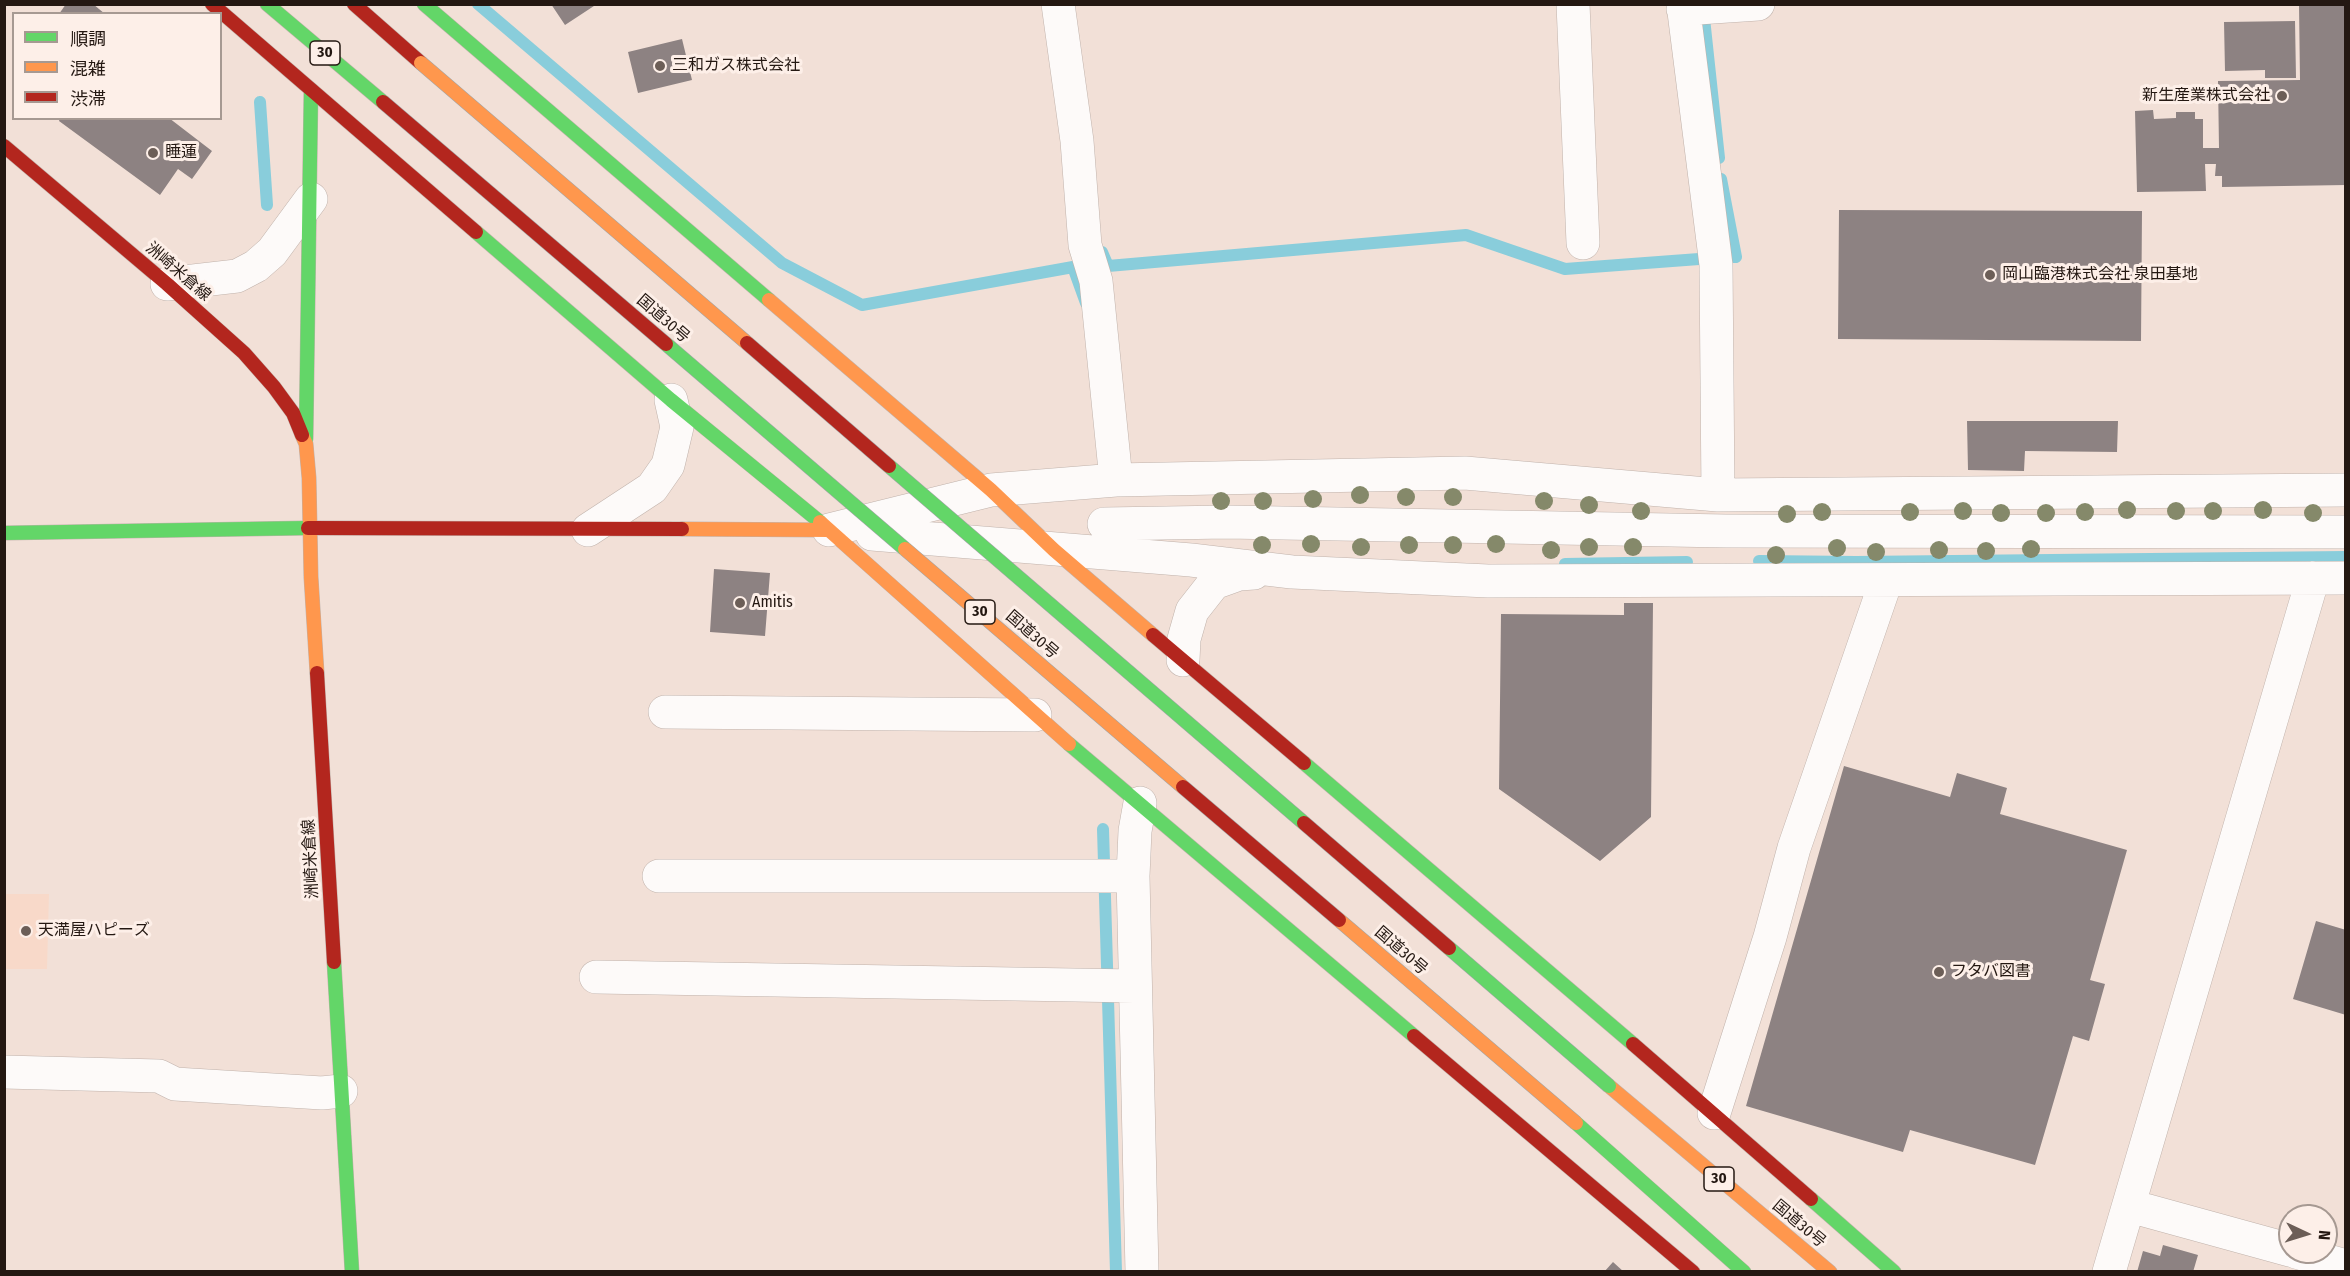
<!DOCTYPE html>
<html>
<head>
<meta charset="utf-8">
<style>
  body { margin:0 }
  #map { position:relative; width:2350px; height:1276px; overflow:hidden; background:#f2e0d7; font-family:"Fira Sans Condensed","Noto Sans JP",sans-serif }
  canvas { display:block }
  .frame { position:absolute; inset:0; border:6px solid #241812; pointer-events:none }
  .legend { position:absolute; left:12px; top:12px; width:210px; height:108px; box-sizing:border-box; background:#fdefe8; border:2px solid #a69992; margin:0; padding:8px 10px; list-style:none; font-size:18px; color:#241812 }
  .legend li { display:flex; align-items:center; gap:12px; height:30px }
  .legend b { width:30px; border:2px solid #a69992 }
  .north { position:absolute; left:2278px; top:1204px; width:60px; height:60px; box-sizing:border-box; background:#fdefe8; border:2px solid #a69992; border-radius:50%; rotate:94deg; font-size:16px; font-weight:700; line-height:24px; text-align:center; color:#241812 }
  .north::after { content:''; display:block; margin:auto; width:21px; height:27px; background:#6c5e57; clip-path:polygon(50% 0,100% 100%,50% 72%,0 100%) }
</style>
</head>
<body>
<div id="map">
<canvas width="2350" height="1276"></canvas>
<div class="frame"></div>
<ul class="legend">
<li><b style="height:8px;background:#63d668"></b>順調</li>
<li><b style="height:8px;background:#ff974d"></b>混雑</li>
<li><b style="height:8px;background:#b3261e"></b>渋滞</li>
</ul>
<div class="north">N</div>
</div>
<script>
const c = document.querySelector('canvas').getContext('2d');
c.lineJoin = 'round';
function fillPath(path, color) {
  c.fillStyle = color;
  c.fill(path, 'evenodd');
}
function poly(rows) {
  const path = new Path2D();
  for (const r of rows) {
    path.moveTo(r[0], r[1]);
    for (let i = 2; i < r.length; i += 2) path.lineTo(r[i], r[i + 1]);
  }
  return path;
}
function trace(path, color, width, dash) {
  c.strokeStyle = color;
  c.lineWidth = width;
  c.lineCap = dash ? 'butt' : 'round';
  c.setLineDash(dash || []);
  c.stroke(path);
}
function label(font, color, halo, rows, align = 'center') {
  c.font = font + ' "Fira Sans Condensed","Noto Sans JP",sans-serif';
  c.lineWidth = 6;
  c.setLineDash([]);
  c.textBaseline = 'middle';
  c.strokeStyle = halo;
  c.fillStyle = color;
  for (const [text, x, y, turn = 0] of rows) {
    c.save();
    c.translate(x, y);
    c.rotate((+turn || 0) * Math.PI / 180);
    c.textAlign = isNaN(turn) ? turn : align;
    if (halo) c.strokeText(text, 0, 0);
    c.fillText(text, 0, 0);
    c.restore();
  }
}
fillPath(poly([
  [4,894,49,894,47,969,5,969]
]), '#f8d9c9');
trace(poly([
  [478,4,782,263,862,305,1073,267,1086,303],
  [1703,9,1719,158],
  [260,102,267,205],
  [1721,179,1736,257,1727,257],
  [1102,252,1108,266,1466,235,1565,269,1699,259],
  [1759,561,1856,562,2346,557],
  [1565,564,1687,562],
  [1103,829,1116,1272]
]), '#89cddb', 12);
fillPath(poly([
  [66,4,93,4,105,14,59,14],
  [551,4,597,4,565,25],
  [2299,4,2346,4,2346,185,2222,187,2222,176,2215,176,2216,164,2205,164,2206,191,2137,192,2135,111,2153,110,2154,119,2176,118,2176,112,2195,112,2195,119,2203,119,2203,148,2219,148,2218,81,2300,80],
  [2295,21,2296,78,2265,78,2265,70,2225,71,2224,22],
  [682,39,692,80,638,93,628,52],
  [60,118,169,118,212,151,192,179,178,169,160,195,59,121],
  [1839,210,2142,211,2141,341,1838,339],
  [1967,421,2118,421,2117,452,2025,451,2024,471,1968,470],
  [714,569,770,573,765,636,710,632],
  [1624,603,1653,603,1651,817,1600,861,1499,789,1501,614,1624,615],
  [1844,766,1950,797,1957,773,2007,788,2000,814,2127,850,2090,980,2105,984,2089,1041,2073,1036,2035,1165,1910,1130,1903,1152,1746,1106],
  [2316,921,2346,930,2346,1015,2293,999],
  [2163,1245,2198,1255,2193,1272,2137,1272,2143,1251,2160,1256],
  [1613,1262,1624,1272,1604,1272]
]), '#8d8282');
const street = poly([
  [1058,4,1077,141,1085,245,1096,281,1116,480],
  [1573,4,1583,243],
  [1683,4,1716,265,1718,495],
  [1683,9,1758,4],
  [167,284,237,276,256,266,272,252,311,199],
  [1104,524,1227,522,1726,531,2346,532],
  [588,530,652,488,668,465,677,427,671,400],
  [829,530,991,490,1116,480,1465,473,1718,495,2346,490],
  [872,534,1191,560,1292,572,1488,581,2346,578],
  [1183,660,1184,639,1192,611,1214,583,1239,574,1254,573],
  [665,712,1035,715],
  [1140,803,1135,831,1133,876,1142,1272],
  [659,876,1133,876],
  [596,977,1134,986],
  [4,1072,159,1076,175,1084,322,1093,341,1091],
  [1714,1113,1770,937,1794,848,1886,581],
  [2130,1206,2290,1250],
  [2296,1252,2346,1266],
  [2109,1272,2313,578]
]);
const fast = poly([
  [267,4,383,102],
  [424,4,769,300],
  [476,232,671,400,820,522],
  [306,439,311,90],
  [4,533,308,528],
  [1069,744,1414,1036],
  [1304,763,1633,1044],
  [334,962,352,1272],
  [1576,1123,1744,1272],
  [1811,1199,1894,1272]
]);
const slow = poly([
  [769,300,991,490,1054,550,1153,635],
  [302,435,306,444,309,478,311,577,317,673],
  [820,522,1069,744],
  [682,529,829,530],
  [1609,1086,1830,1272]
]);
const jam = poly([
  [212,4,476,232],
  [354,4,421,63],
  [4,146,167,284,244,353,274,387,293,413,302,435],
  [308,528,682,529],
  [1153,635,1304,763],
  [317,673,334,962],
  [1414,1036,1693,1272],
  [1633,1044,1811,1199]
]);
trace(street, '#c0b2ab', 34);
trace(fast, '#c0b2ab', 15);
trace(slow, '#c0b2ab', 15);
trace(jam, '#c0b2ab', 15);
trace(street, '#fdfaf9', 33);
trace(fast, '#63d668', 14);
trace(slow, '#ff974d', 14);
trace(jam, '#b3261e', 14);
const fastBridge = poly([
  [666,344,905,549],
  [889,466,1304,823],
  [1449,948,1609,1086]
]);
const slowBridge = poly([
  [421,63,747,343],
  [905,549,1183,787],
  [1339,920,1576,1123]
]);
const jamBridge = poly([
  [383,102,666,344],
  [747,343,889,466],
  [1183,787,1339,920],
  [1304,823,1449,948]
]);
trace(fastBridge, '#a3a6a7', 15, []);
trace(slowBridge, '#a3a6a7', 15, []);
trace(jamBridge, '#a3a6a7', 15, []);
trace(fastBridge, '#63d668', 14);
trace(slowBridge, '#ff974d', 14);
trace(jamBridge, '#b3261e', 14);
c.fillStyle = '#85896a';
for (const [x, y] of [
  [1360,495],
  [1406,497],
  [1453,497],
  [1313,499],
  [1221,501],
  [1263,501],
  [1544,501],
  [1589,505],
  [2127,510],
  [2263,510],
  [1641,511],
  [1963,511],
  [2176,511],
  [2213,511],
  [1822,512],
  [1910,512],
  [2085,512],
  [2001,513],
  [2046,513],
  [2313,513],
  [1787,514],
  [1311,544],
  [1496,544],
  [1262,545],
  [1409,545],
  [1453,545],
  [1361,547],
  [1589,547],
  [1633,547],
  [1837,548],
  [2031,549],
  [1551,550],
  [1939,550],
  [1986,551],
  [1876,552],
  [1776,555]
]) {
  c.beginPath();
  c.arc(x, y, 9, 0, 2 * Math.PI);
  c.fill();
}
for (const [x, y, r, color] of [
  [660,66,6,"#6c5e57"],
  [2282,96,6,"#6c5e57"],
  [153,153,6,"#6c5e57"],
  [1990,275,6,"#6c5e57"],
  [740,603,6,"#6c5e57"],
  [26,931,6,"#6c5e57"],
  [1939,972,6,"#6c5e57"]
]) {
  const dot = new Path2D();
  dot.arc(x, y, r, 0, 2 * Math.PI);
  c.fillStyle = color;
  c.fill(dot);
  trace(dot, '#fdefe8', 2);
}
for (const [x, y, w] of [
  [325,53,30],
  [980,612,30],
  [1719,1179,30]
]) {
  const box = new Path2D();
  box.roundRect(x - w / 2, y - 12, w, 24, 4.5);
  c.fillStyle = '#fdefe8';
  c.fill(box);
  trace(box, '#241812', 1.5);
}
label('bold 15px', '#241812', null, [
  ["30",325,53],
  ["30",980,612],
  ["30",1719,1179]
]);
label('16px', '#241812', '#fdefe8', [
  ["三和ガス株式会社",672,66],
  ["新生産業株式会社",2270,96,"right"],
  ["睡蓮",165,153],
  ["岡山臨港株式会社 泉田基地",2002,275],
  ["Amitis",752,603],
  ["天満屋ハピーズ",38,931],
  ["フタバ図書",1951,972]
], 'left');
label('16px', '#241812', '#fdefe8', [
  ["洲崎米倉線",178,272,41],
  ["国道30号",663,319,41],
  ["国道30号",1032,635,41],
  ["洲崎米倉線",311,859,-93],
  ["国道30号",1401,951,41],
  ["国道30号",1799,1224,40]
]);
</script>
</body>
</html>
